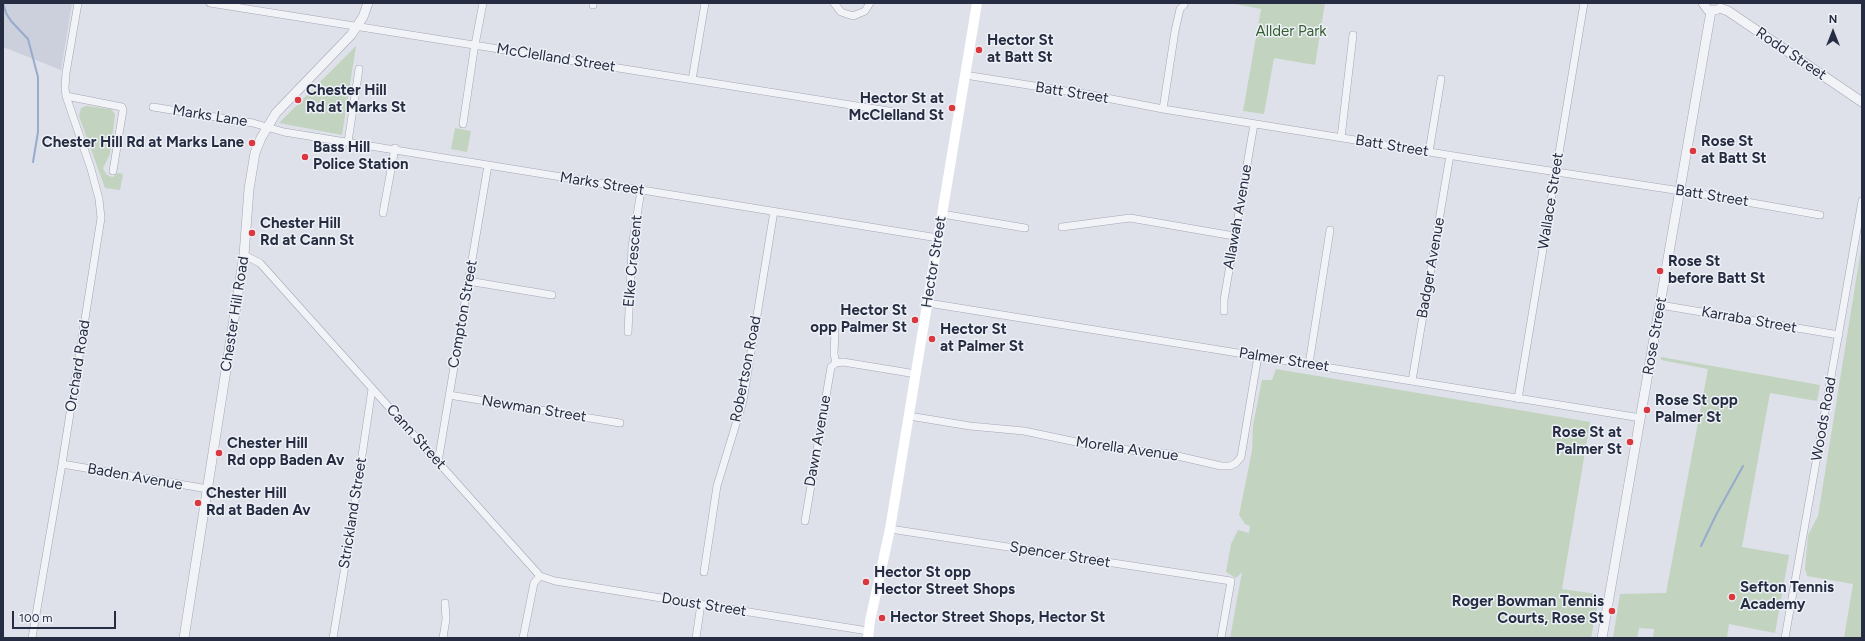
<!DOCTYPE html>
<html>
<head>
<meta charset="utf-8">
<style>
  body { margin:0 }
  #map { position:relative; width:1865px; height:641px; overflow:hidden; background:#dee1e9; font-family:Figtree,sans-serif }
  canvas { display:block }
  .frame { position:absolute; inset:0; border:4px solid #262d42; pointer-events:none }
  .north { position:absolute; left:1813px; top:12px; width:40px; height:40px; -webkit-text-stroke:3px #eef1f7; paint-order:stroke; rotate:0deg; font-size:11px; font-weight:700; line-height:16px; text-align:center; color:#262d42 }
  .north::after { content:''; display:block; margin:auto; width:14px; height:18px; background:#262d42; clip-path:polygon(50% 0,100% 100%,50% 72%,0 100%) }
  .scale { position:absolute; left:12px; top:611px; width:104px; height:18px; box-sizing:border-box; border:2px solid #262d42; border-top:0; padding-left:5px; font-size:12px; line-height:14px; white-space:nowrap; color:#262d42; -webkit-text-stroke:3px #eef1f7; paint-order:stroke }
</style>
</head>
<body>
<div id="map">
<canvas width="1865" height="641"></canvas>
<div class="frame"></div>
<div class="north">N</div>
<div class="scale">100 m</div>
</div>
<script>
const c = document.querySelector('canvas').getContext('2d');
c.lineJoin = 'round';
function fillPath(path, color) {
  c.fillStyle = color;
  c.fill(path, 'evenodd');
}
function poly(rows) {
  const path = new Path2D();
  for (const r of rows) {
    path.moveTo(r[0], r[1]);
    for (let i = 2; i < r.length; i += 2) path.lineTo(r[i], r[i + 1]);
  }
  return path;
}
function trace(path, color, width, dash) {
  c.strokeStyle = color;
  c.lineWidth = width;
  c.lineCap = dash ? 'butt' : 'round';
  c.setLineDash(dash || []);
  c.stroke(path);
}
function label(font, color, halo, rows, align = 'center') {
  c.font = font + ' Figtree,sans-serif';
  c.lineWidth = 3;
  c.setLineDash([]);
  c.textBaseline = 'middle';
  c.strokeStyle = halo;
  c.fillStyle = color;
  for (const [text, x, y, turn = 0] of rows) {
    c.save();
    c.translate(x, y);
    c.rotate((+turn || 0) * Math.PI / 180);
    c.textAlign = isNaN(turn) ? turn : align;
    if (halo) c.strokeText(text, 0, 0);
    c.fillText(text, 0, 0);
    c.restore();
  }
}
fillPath(poly([
  [3,3,72,3,61,70,3,47]
]), '#ccd0dc');
fillPath(poly([
  [1230,3,1325,3,1315,65,1274,58,1264,114,1243,111,1261,9],
  [356,46,342,135,279,123],
  [86,106,111,109,115,114,110,154,103,168,106,174,109,176,113,177,118,173,123,174,120,190,105,188,79,116,81,108],
  [455,128,471,131,467,152,451,149],
  [1862,243,1862,638,1844,638,1853,584,1807,576,1805,569,1808,535,1818,516],
  [1661,357,1820,385,1817,401,1770,393,1742,547,1789,555,1775,633,1729,624,1727,638,1653,638,1654,629,1639,628,1637,638,1613,638,1620,594,1666,593,1708,369,1661,360],
  [1276,369,1590,422,1562,589,1597,594,1596,601,1598,602,1591,638,1230,638,1242,572,1236,578,1226,572,1231,544,1238,530,1249,533,1250,526,1245,524,1239,515,1252,451,1253,425,1262,380,1272,380]
]), '#c2d4bf');
trace(poly([
  [3,3,6,13,11,21,28,39,38,77,38,132,33,162],
  [1701,546,1717,513,1743,466]
]), '#96abcd', 2);
const minor = poly([
  [210,3,901,113],
  [834,3,841,12,853,16,865,11,870,3],
  [593,5,593,3],
  [965,75,1091,95,1163,109,1485,161,1707,195,1820,215],
  [692,80,705,3],
  [66,96,122,107,123,110,113,171],
  [153,107,253,123,284,132,938,238],
  [1163,109,1175,31,1180,9,1184,5],
  [463,124,474,50,483,3],
  [1341,138,1353,35],
  [348,142,359,69],
  [1429,152,1441,79],
  [383,213,395,148],
  [942,214,1025,228],
  [1062,227,1130,218,1234,236],
  [244,255,260,263,540,576,555,581,868,631],
  [468,281,552,295],
  [928,303,1641,418],
  [1660,305,1839,335],
  [1224,311,1224,300,1254,124],
  [835,331,834,354,836,363],
  [628,332,632,247,641,190],
  [1309,364,1330,230],
  [1412,381,1450,155],
  [449,395,620,423],
  [1518,399,1584,3],
  [909,416,970,426,1024,431,1100,447,1169,454,1221,466,1230,466,1236,463,1241,457,1258,356],
  [438,462,488,165],
  [62,464,208,489],
  [805,521,831,367,836,363,843,362,916,374],
  [890,529,1231,581,1221,638],
  [704,572,717,486,743,401,774,211],
  [32,638,62,464,101,218,99,199,91,169,66,96,65,88,66,73,78,3],
  [333,638,349,542,372,389],
  [443,638,446,619,445,603],
  [523,638,534,583,540,576],
  [696,638,701,604],
  [1785,638,1862,201]
]);
const tertiary = poly([
  [1703,3,1708,10,1716,10],
  [1720,8,1728,11,1862,102],
  [184,638,244,255,249,189,255,153,261,138,276,113,351,35,363,17,368,3],
  [1602,638,1711,11]
]);
trace(minor, '#a3a7b4', 8);
trace(tertiary, '#a3a7b4', 10);
trace(minor, '#f1f3f7', 7);
trace(tertiary, '#f1f3f7', 9);
trace(poly([
  [868,638,870,621,890,529,977,3]
]), '#fff', 10);
for (const [x, y, r, color] of [
  [979,50,4,"#db373e"],
  [298,100,4,"#db373e"],
  [952,108,4,"#db373e"],
  [252,143,4,"#db373e"],
  [1693,151,4,"#db373e"],
  [305,157,4,"#db373e"],
  [252,233,4,"#db373e"],
  [1660,271,4,"#db373e"],
  [915,320,4,"#db373e"],
  [932,339,4,"#db373e"],
  [1647,410,4,"#db373e"],
  [1630,442,4,"#db373e"],
  [219,453,4,"#db373e"],
  [198,503,4,"#db373e"],
  [866,582,4,"#db373e"],
  [1732,597,4,"#db373e"],
  [1612,611,4,"#db373e"],
  [882,618,4,"#db373e"]
]) {
  const dot = new Path2D();
  dot.arc(x, y, r, 0, 2 * Math.PI);
  c.fillStyle = color;
  c.fill(dot);
  trace(dot, '#eef1f7', 1.5);
}
label('15px', '#365f32', '#eef1f7', [
  ["Allder Park",1291,32]
]);
label('bold 15px', '#262d42', '#eef1f7', [
  ["Hector St",987,41],
  ["at Batt St",987,58],
  ["Chester Hill",306,91],
  ["Rd at Marks St",306,108],
  ["Hector St at",944,99,"right"],
  ["McClelland St",944,116,"right"],
  ["Rose St",1701,142],
  ["at Batt St",1701,159],
  ["Chester Hill Rd at Marks Lane",244,143,"right"],
  ["Bass Hill",313,148],
  ["Police Station",313,165],
  ["Chester Hill",260,224],
  ["Rd at Cann St",260,241],
  ["Rose St",1668,262],
  ["before Batt St",1668,279],
  ["Hector St",907,311,"right"],
  ["opp Palmer St",907,328,"right"],
  ["Hector St",940,330],
  ["at Palmer St",940,347],
  ["Rose St opp",1655,401],
  ["Palmer St",1655,418],
  ["Rose St at",1622,433,"right"],
  ["Palmer St",1622,450,"right"],
  ["Chester Hill",227,444],
  ["Rd opp Baden Av",227,461],
  ["Chester Hill",206,494],
  ["Rd at Baden Av",206,511],
  ["Hector St opp",874,573],
  ["Hector Street Shops",874,590],
  ["Sefton Tennis",1740,588],
  ["Academy",1740,605],
  ["Roger Bowman Tennis",1604,602,"right"],
  ["Courts, Rose St",1604,619,"right"],
  ["Hector Street Shops, Hector St",890,618]
], 'left');
label('15px', '#262d42', '#eef1f7', [
  ["Rodd Street",1791,54,34],
  ["McClelland Street",556,58,9],
  ["Batt Street",1072,93,9],
  ["Marks Lane",210,116,9],
  ["Batt Street",1392,146,9],
  ["Marks Street",602,184,9],
  ["Batt Street",1712,196,9],
  ["Wallace Street",1551,201,-81],
  ["Allawah Avenue",1238,217,-80],
  ["Elke Crescent",633,261,-85],
  ["Hector Street",934,262,-81],
  ["Badger Avenue",1431,268,-80],
  ["Chester Hill Road",235,314,-81],
  ["Compton Street",463,314,-80],
  ["Karraba Street",1749,320,10],
  ["Rose Street",1655,336,-80],
  ["Palmer Street",1284,360,9],
  ["Orchard Road",78,366,-81],
  ["Robertson Road",746,369,-79],
  ["Newman Street",534,409,9],
  ["Woods Road",1824,419,-80],
  ["Cann Street",416,437,48],
  ["Dawn Avenue",818,441,-80],
  ["Morella Avenue",1127,449,8],
  ["Baden Avenue",135,477,10],
  ["Strickland Street",353,513,-81],
  ["Spencer Street",1060,555,9],
  ["Doust Street",704,605,9]
]);
</script>
</body>
</html>
